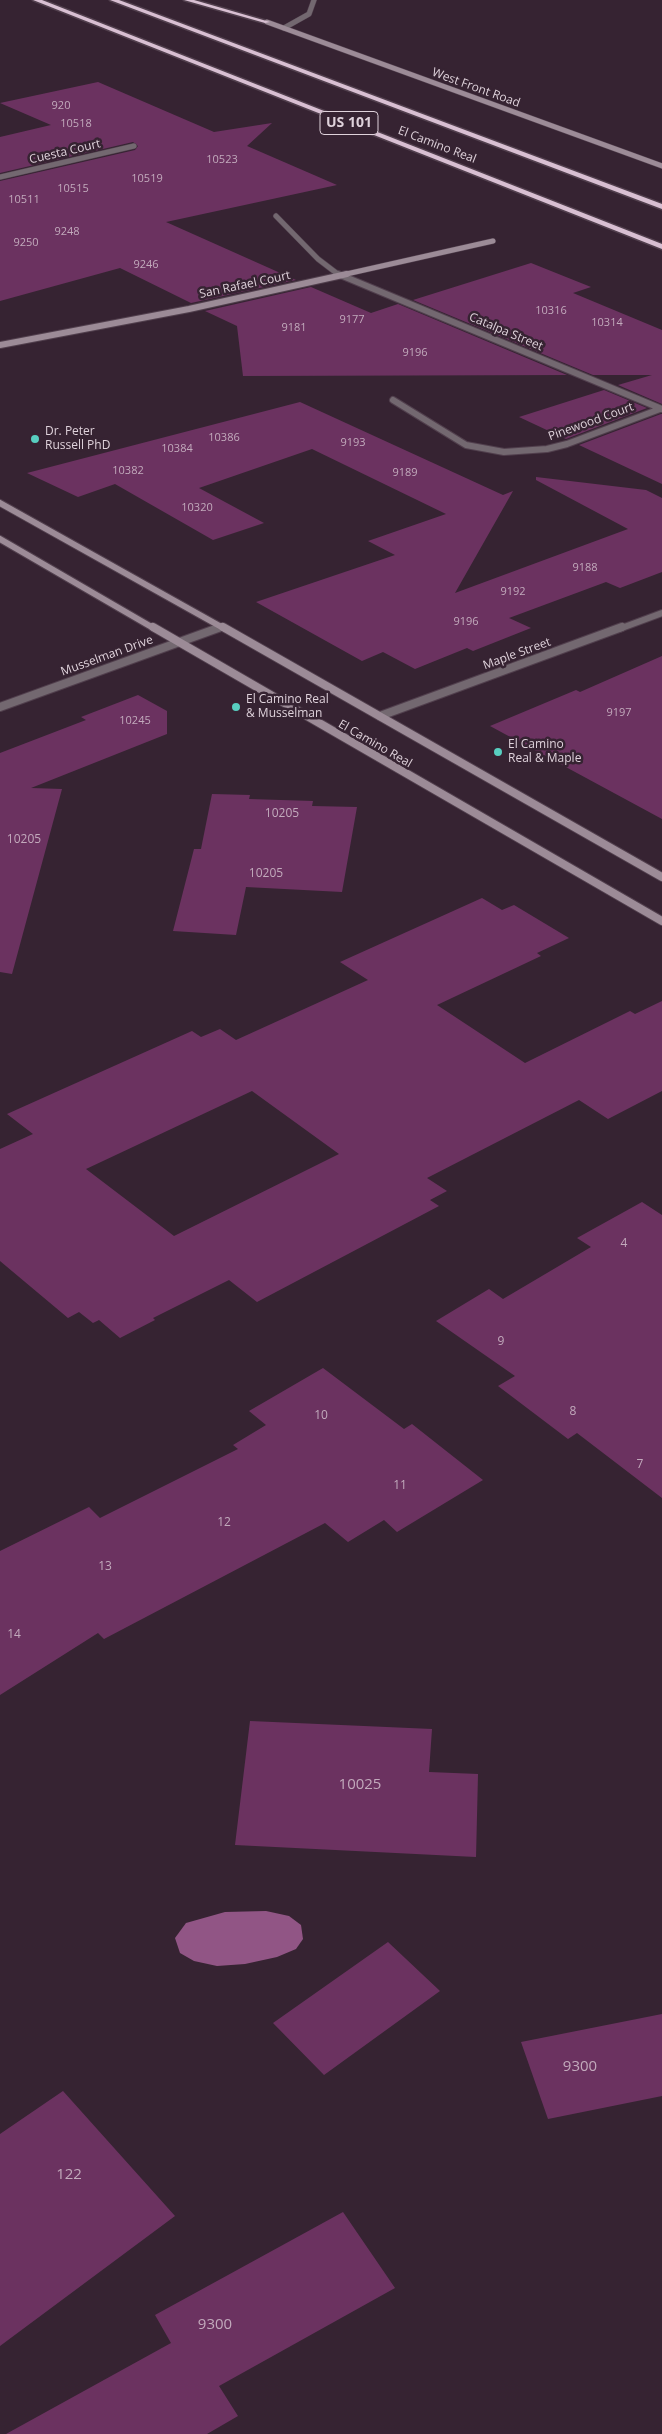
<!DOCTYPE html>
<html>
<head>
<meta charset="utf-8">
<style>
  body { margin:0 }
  canvas { display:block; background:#362332 }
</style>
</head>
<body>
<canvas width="662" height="2434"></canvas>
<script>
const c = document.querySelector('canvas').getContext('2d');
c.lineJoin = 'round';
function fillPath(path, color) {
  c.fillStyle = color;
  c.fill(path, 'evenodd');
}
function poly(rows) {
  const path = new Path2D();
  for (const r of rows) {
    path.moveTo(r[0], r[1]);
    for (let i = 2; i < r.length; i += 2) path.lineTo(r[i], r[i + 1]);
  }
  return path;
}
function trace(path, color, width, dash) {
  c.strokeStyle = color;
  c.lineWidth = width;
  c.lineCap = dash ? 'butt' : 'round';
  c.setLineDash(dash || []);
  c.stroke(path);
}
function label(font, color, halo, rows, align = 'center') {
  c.font = font + ' "Open Sans",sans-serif';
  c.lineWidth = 5;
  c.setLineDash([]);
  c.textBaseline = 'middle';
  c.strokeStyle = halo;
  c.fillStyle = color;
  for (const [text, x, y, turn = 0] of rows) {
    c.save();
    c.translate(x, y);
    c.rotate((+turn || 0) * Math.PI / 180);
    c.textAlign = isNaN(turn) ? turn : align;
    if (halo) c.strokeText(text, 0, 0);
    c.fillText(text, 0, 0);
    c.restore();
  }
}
fillPath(poly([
  [266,1911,289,1916,301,1925,303,1939,296,1949,277,1957,245,1964,217,1966,194,1961,180,1953,175,1938,186,1923,225,1912]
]), '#915585');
fillPath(poly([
  [98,82,214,132,272,123,247,146,337,185,166,222,296,280,191,303,120,268,0,301,0,181,135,150,138,146,133,142,0,173,0,137,51,125,0,103],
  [531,263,591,287,573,293,662,330,662,404,618,385,652,375,593,375,413,300],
  [311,287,371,313,398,304,567,375,243,376,237,326,205,311],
  [604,390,647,408,566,439,519,417],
  [300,402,503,495,513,491,455,593,628,529,536,480,536,477,646,490,662,498,662,572,620,588,606,582,509,618,531,628,473,651,467,648,415,669,383,652,362,661,256,602,395,555,368,541,446,514,312,449,199,488,264,523,213,540,115,484,78,497,27,473],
  [662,414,662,484,579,445,661,414],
  [662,656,662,819,490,726,576,690,580,692],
  [138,695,167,711,167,734,31,788,62,789,12,974,0,972,0,753,86,720,81,717],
  [212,794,250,795,249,799,313,801,312,806,357,807,342,892,246,887,236,935,173,931,194,849,201,849],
  [482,898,502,910,514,905,569,938,537,953,541,956,437,1005,525,1063,630,1011,635,1014,662,1001,662,1091,608,1119,579,1100,427,1178,447,1191,430,1200,439,1206,257,1302,229,1280,153,1318,155,1320,120,1338,99,1320,93,1323,79,1312,68,1318,0,1261,0,1149,33,1134,7,1114,192,1031,201,1037,220,1029,236,1040,368,980,340,962],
  [252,1091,339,1154,174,1236,86,1169],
  [642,1202,662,1215,662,1498,577,1433,568,1439,498,1386,515,1376,436,1321,489,1289,503,1299,591,1247,577,1238],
  [323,1368,404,1429,412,1424,483,1480,397,1532,384,1520,348,1542,325,1523,104,1639,98,1633,0,1695,0,1551,89,1507,100,1518,238,1449,233,1445,266,1425,249,1411],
  [250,1721,432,1729,429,1772,478,1774,476,1857,235,1845],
  [388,1942,440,1991,324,2075,273,2023],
  [662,2014,662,2096,548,2119,521,2042],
  [63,2091,175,2216,0,2346,0,2134],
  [343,2212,395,2288,219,2386,238,2416,207,2434,6,2434,171,2343,155,2315]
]), '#6b3260');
const streetFar2 = poly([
  [284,28,309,14,314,0],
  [0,177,134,146],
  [276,216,318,259,339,275]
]);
const streetFar1 = poly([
  [338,274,662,409],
  [393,400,466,445,504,452,547,449,567,444,660,409],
  [217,629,222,627],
  [619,629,662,613]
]);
const street = poly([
  [0,707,221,627],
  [380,716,622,627]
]);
const secondaryFar2 = poly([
  [267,22,662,166],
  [342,275,493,241]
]);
const secondaryFar1 = poly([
  [0,345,189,309,347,274],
  [0,503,225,629],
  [0,539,155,629]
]);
const secondary = poly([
  [153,627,662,921],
  [223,627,662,877]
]);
const highway = poly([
  [33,0,42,0,662,244,662,249,33,0],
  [110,0,119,0,662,204,662,209,110,0],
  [184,0,194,0,270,22,265,23,184,0]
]);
trace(streetFar2, '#513f4d', 6);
trace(streetFar1, '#513f4d', 8);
trace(street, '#513f4d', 10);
trace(secondaryFar2, '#513f4d', 6);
trace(secondaryFar1, '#513f4d', 8);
trace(secondary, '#513f4d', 10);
trace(highway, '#513f4d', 3);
trace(streetFar2, '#736870', 5);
trace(streetFar1, '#736870', 6);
trace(street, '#736870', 8);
trace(secondaryFar2, '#9c8b97', 5);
trace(secondaryFar1, '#9c8b97', 6);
trace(secondary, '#9c8b97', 8);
fillPath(highway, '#d8bfd2');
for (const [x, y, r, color] of [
  [35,439,5,"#58cec0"],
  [236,707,5,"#58cec0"],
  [498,752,5,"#58cec0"]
]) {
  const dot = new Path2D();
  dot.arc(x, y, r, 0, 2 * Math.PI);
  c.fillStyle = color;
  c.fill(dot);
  trace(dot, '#362332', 2);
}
label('11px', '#c2aabc', null, [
  ["920",61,106],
  ["10518",76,124],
  ["10523",222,160],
  ["10519",147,179],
  ["10515",73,189],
  ["10511",24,200],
  ["9248",67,232],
  ["9250",26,243],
  ["9246",146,265],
  ["10316",551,311],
  ["9177",352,320],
  ["10314",607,323],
  ["9181",294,328],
  ["9196",415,353],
  ["10386",224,438],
  ["9193",353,443],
  ["10384",177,449],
  ["10382",128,471],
  ["9189",405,473],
  ["10320",197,508],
  ["9188",585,568],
  ["9192",513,592],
  ["9196",466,622],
  ["9197",619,713],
  ["10245",135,721]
]);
label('12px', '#dfd2db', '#362332', [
  ["West Front Road",476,88,20],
  ["El Camino Real",437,145,21],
  ["Cuesta Court",65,152,-13],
  ["San Rafael Court",245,285,-12],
  ["Catalpa Street",506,332,23],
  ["Pinewood Court",591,422,-20],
  ["Maple Street",517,654,-20],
  ["Musselman Drive",107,656,-20],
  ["El Camino Real",375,744,30]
]);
label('12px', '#dfd2db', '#362332', [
  ["Dr. Peter",45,432],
  ["Russell PhD",45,446],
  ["El Camino Real",246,700],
  ["& Musselman",246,714],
  ["El Camino",508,745],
  ["Real & Maple",508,759]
], 'left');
label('12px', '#c2aabc', null, [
  ["10205",282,814],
  ["10205",24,840],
  ["10205",266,874],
  ["4",624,1244],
  ["9",501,1342],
  ["8",573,1412],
  ["10",321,1416],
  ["7",640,1465],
  ["11",400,1486],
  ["12",224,1523],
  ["13",105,1567],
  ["14",14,1635]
]);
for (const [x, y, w] of [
  [349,123,58]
]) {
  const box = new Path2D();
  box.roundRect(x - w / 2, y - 11.5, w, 23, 4);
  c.fillStyle = '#362332';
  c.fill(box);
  trace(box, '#dfd2db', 1);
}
label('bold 14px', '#dfd2db', null, [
  ["US 101",349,123]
]);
label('15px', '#c2aabc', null, [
  ["10025",360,1785],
  ["9300",580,2067],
  ["122",69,2175],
  ["9300",215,2325]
]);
</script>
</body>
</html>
